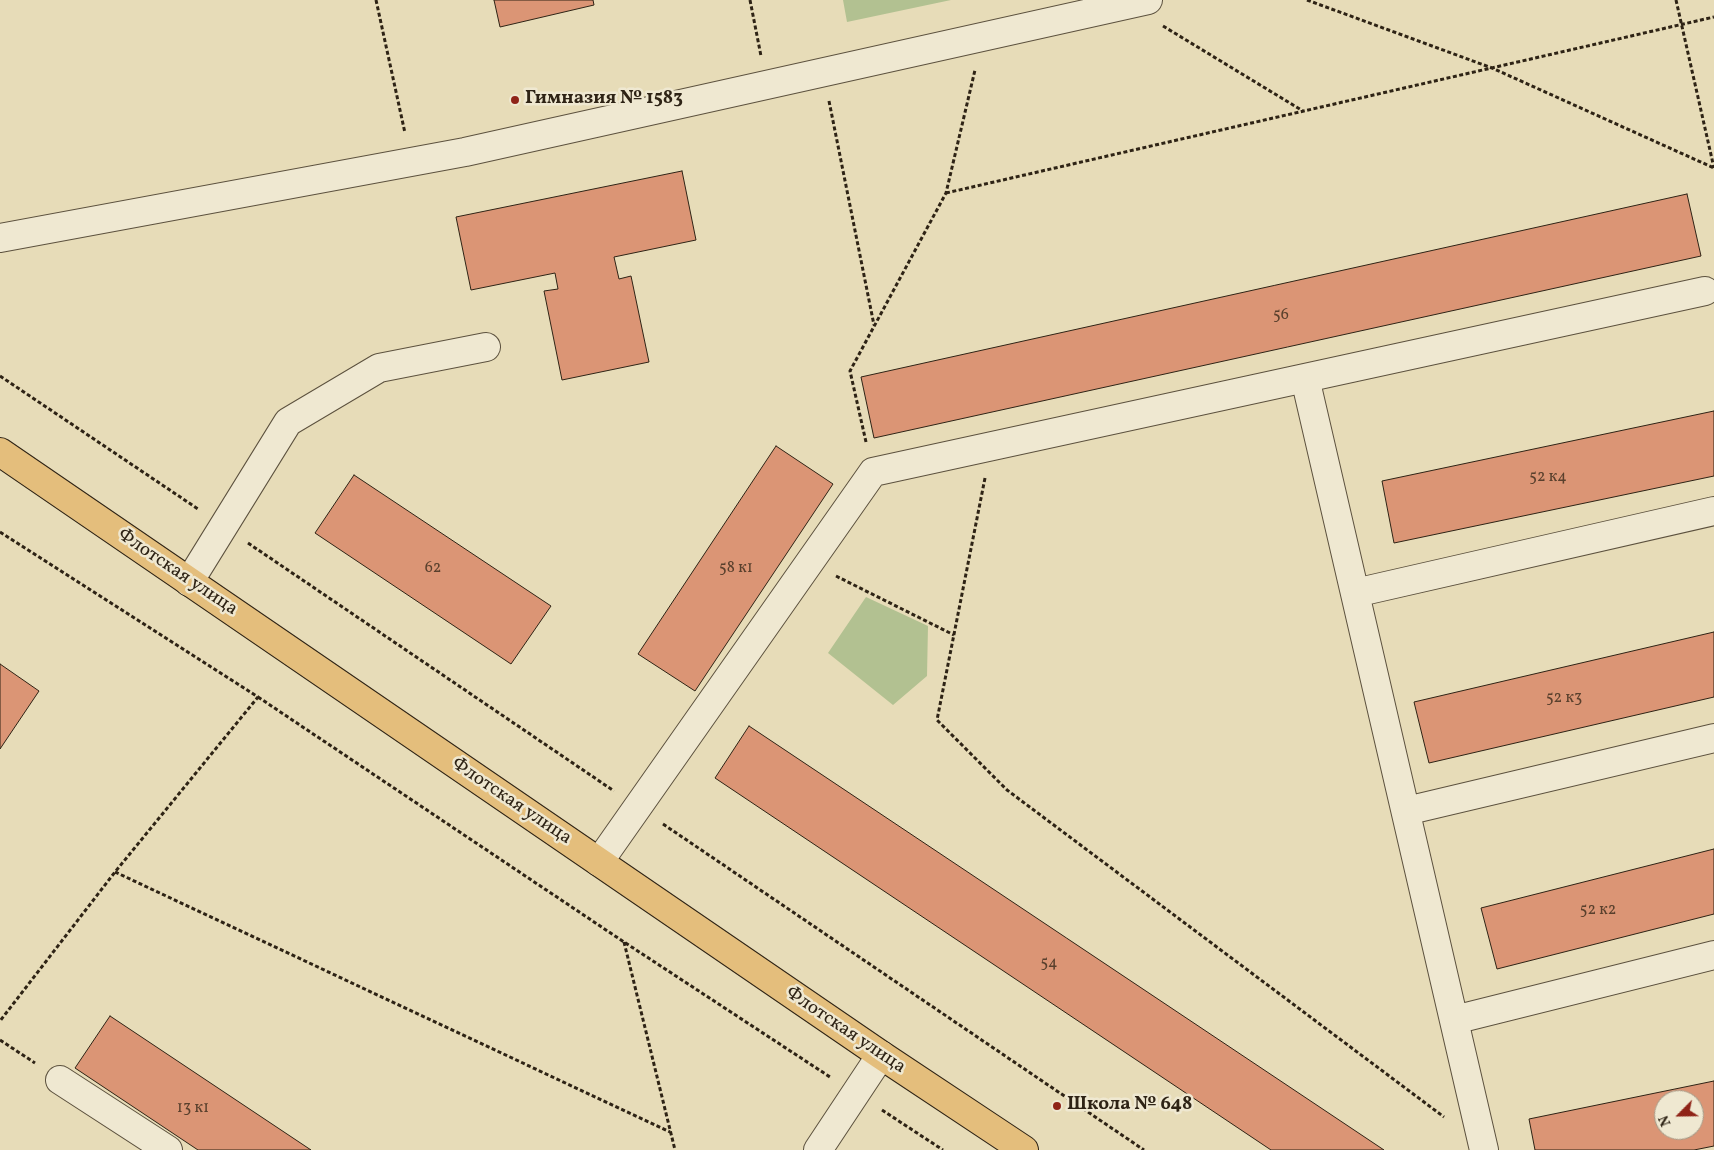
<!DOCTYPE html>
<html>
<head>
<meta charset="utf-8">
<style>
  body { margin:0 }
  #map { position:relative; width:1714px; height:1150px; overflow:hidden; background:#e7dcb8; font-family:Vollkorn,serif }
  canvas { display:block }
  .north { position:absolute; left:1654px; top:1090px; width:50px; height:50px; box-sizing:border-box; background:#efe8d1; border:1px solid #a29986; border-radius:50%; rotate:247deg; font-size:14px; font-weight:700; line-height:20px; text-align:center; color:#2e2315 }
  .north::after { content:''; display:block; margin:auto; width:18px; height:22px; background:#8f2418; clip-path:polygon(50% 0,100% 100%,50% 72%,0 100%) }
</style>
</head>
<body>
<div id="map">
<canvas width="1714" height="1150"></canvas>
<div class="north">N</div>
</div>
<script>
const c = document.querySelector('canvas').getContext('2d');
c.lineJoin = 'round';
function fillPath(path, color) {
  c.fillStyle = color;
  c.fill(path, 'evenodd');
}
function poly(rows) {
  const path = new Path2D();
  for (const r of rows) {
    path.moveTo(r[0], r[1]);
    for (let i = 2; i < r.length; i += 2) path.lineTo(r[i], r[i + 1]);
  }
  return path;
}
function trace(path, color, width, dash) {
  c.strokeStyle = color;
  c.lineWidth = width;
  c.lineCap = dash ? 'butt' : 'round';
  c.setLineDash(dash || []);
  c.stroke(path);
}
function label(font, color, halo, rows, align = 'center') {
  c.font = font + ' Vollkorn,serif';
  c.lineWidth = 5;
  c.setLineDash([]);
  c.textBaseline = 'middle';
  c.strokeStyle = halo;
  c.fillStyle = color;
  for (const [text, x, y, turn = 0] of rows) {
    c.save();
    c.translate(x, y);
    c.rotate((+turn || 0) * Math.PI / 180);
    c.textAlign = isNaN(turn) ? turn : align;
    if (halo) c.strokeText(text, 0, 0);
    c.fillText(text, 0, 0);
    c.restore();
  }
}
fillPath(poly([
  [843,0,951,0,847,22],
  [866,597,928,626,927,676,893,705,828,653]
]), '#b2c191');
const building = poly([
  [494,0,593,0,594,5,500,27,494,0],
  [682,171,696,240,614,257,619,279,631,276,649,362,562,380,544,291,558,289,555,273,471,290,456,217,682,171],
  [1687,194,1701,256,874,438,861,377,1687,194],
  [1714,411,1714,476,1394,543,1382,481,1714,411],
  [776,446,833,484,695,691,638,654,776,446],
  [354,475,551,606,511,664,315,533,354,475],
  [1714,632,1714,697,1429,763,1414,702,1714,632],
  [0,664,39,691,0,749,0,664],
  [749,726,1384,1150,1271,1150,715,778,749,726],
  [1714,849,1714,914,1497,969,1481,908,1714,849],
  [110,1016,311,1150,198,1150,75,1068,110,1016],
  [1714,1081,1714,1146,1694,1150,1535,1150,1529,1119,1714,1081],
  [1664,1100,1694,1100,1694,1130,1664,1130,1664,1100]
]);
fillPath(building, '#db9575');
trace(building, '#2e2315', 1);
const minor = poly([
  [0,238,465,152,1148,0],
  [1305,378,1484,1150],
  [189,582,288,422,379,368,486,347],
  [1355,593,1714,511],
  [1406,811,1714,738],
  [599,862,873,472,1705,291],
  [1454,1020,1714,955],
  [60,1080,168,1150],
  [818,1150,881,1055]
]);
const major = poly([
  [0,452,881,1055,1024,1150]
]);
trace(minor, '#5c513e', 30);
trace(major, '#2e2315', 30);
trace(poly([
  [376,0,405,133],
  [750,0,761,56],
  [1307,0,1492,68,1714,168],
  [1676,0,1714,168],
  [1163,26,1303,111],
  [829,101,874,325],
  [946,193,1714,17],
  [0,376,198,509],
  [866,442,850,371,946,193,975,70],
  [985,478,937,720,1007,790,1444,1117],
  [0,532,258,697,115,872,0,1021],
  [248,543,614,791],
  [836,576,954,635],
  [258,697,624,942,830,1077],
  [663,824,1144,1150],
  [115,872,670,1132],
  [624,942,675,1150],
  [0,1040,35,1063],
  [882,1110,943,1150]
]), '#2e2315', 3, [4, 2.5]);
trace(minor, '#efe8d1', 28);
trace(major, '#e4be7c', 28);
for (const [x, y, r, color] of [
  [515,100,5,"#8f2418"],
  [1057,1106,5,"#8f2418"]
]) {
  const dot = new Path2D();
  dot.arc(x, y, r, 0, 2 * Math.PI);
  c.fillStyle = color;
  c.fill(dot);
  trace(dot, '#efe8d1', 2);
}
label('16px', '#59402d', null, [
  ["56",1281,316],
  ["52 к4",1548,478],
  ["62",433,569],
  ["58 к1",736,569],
  ["52 к3",1564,699],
  ["52 к2",1598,911],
  ["54",1049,964],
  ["13 к1",193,1109]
]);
label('bold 19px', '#2e2315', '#efe8d1', [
  ["Гимназия № 1583",525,100],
  ["Школа № 648",1067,1106]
], 'left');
label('19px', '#2e2315', '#efe8d1', [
  ["Флотская улица",177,573,34],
  ["Флотская улица",511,802,34],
  ["Флотская улица",845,1031,34]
]);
</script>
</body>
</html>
